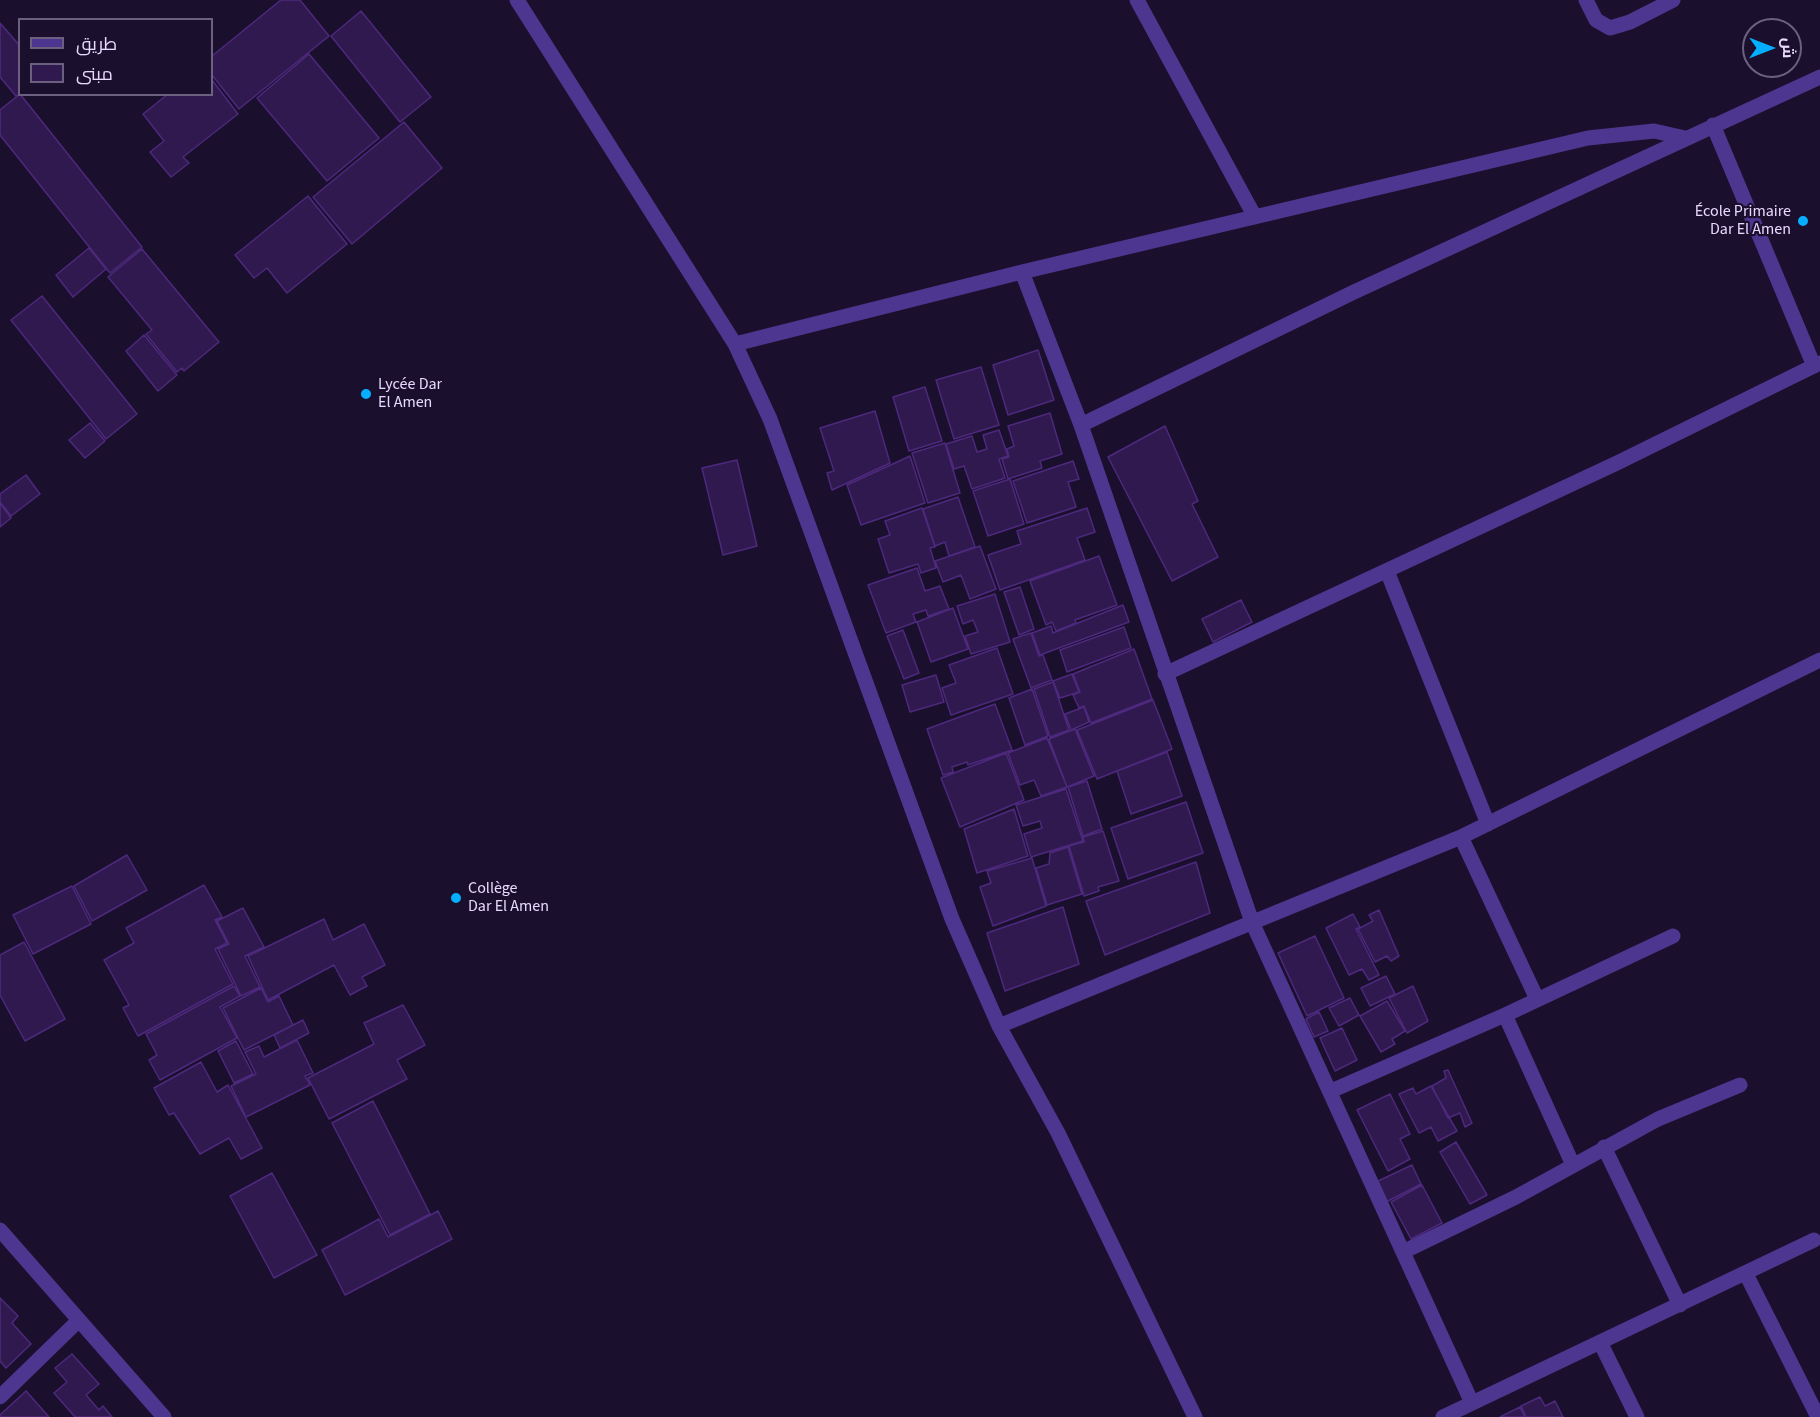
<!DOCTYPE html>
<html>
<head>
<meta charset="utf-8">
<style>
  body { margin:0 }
  #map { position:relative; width:1820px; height:1417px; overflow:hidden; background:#1a0f2c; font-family:"Source Sans 3",Cairo,sans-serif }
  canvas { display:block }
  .legend { position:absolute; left:18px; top:18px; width:195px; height:78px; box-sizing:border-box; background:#1a0f2c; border:2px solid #6c6080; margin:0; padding:8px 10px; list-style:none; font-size:18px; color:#e7daff }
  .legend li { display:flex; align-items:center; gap:12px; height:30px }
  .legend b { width:30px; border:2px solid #6c6080 }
  .north { position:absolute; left:1742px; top:18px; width:60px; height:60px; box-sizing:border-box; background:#1a0f2c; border:2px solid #6c6080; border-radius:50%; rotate:90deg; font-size:16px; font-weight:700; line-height:24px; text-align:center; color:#e7daff }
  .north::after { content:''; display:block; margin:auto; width:21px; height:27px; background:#06aeff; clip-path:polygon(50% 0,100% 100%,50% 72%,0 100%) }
</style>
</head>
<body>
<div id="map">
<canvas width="1820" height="1417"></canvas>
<ul class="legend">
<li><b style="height:8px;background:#4d368f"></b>طريق</li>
<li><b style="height:16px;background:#30194f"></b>مبنى</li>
</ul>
<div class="north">ش</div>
</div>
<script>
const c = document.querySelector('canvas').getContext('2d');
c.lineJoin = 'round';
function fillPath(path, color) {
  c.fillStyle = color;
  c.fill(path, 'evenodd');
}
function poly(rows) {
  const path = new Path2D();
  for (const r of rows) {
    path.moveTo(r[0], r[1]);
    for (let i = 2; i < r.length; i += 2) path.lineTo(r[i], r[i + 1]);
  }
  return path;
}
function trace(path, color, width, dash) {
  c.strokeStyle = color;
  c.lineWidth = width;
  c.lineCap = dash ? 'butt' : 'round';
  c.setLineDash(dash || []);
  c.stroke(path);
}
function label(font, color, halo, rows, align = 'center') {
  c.font = font + ' "Source Sans 3",sans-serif';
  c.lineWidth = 4.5;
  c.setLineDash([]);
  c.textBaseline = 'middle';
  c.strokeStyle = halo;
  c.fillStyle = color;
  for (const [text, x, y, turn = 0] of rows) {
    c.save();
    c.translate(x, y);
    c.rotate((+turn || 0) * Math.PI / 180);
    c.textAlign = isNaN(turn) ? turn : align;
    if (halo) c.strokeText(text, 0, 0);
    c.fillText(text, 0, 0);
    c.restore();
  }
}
const building = poly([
  [281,0,300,0,329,36,239,109,212,75,212,56,281,0],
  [361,11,431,97,400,122,331,36,361,11],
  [0,23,20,46,20,94,16,96,0,77,0,23],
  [309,54,379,138,327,181,257,98,309,54],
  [212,80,238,114,183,157,189,163,171,177,150,152,164,141,143,114,168,94,212,94,212,80],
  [20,94,142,247,110,273,0,135,0,110,20,94],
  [404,122,442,168,352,244,313,197,404,122],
  [308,196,347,244,287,293,267,268,254,278,235,255,308,196],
  [89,248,106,269,73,297,56,275,89,248],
  [142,249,219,342,184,371,182,368,177,372,146,334,152,330,108,277,142,249],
  [42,296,137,414,106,439,11,320,42,296],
  [144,335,177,375,158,391,126,351,144,335],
  [1038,350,1054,400,1008,415,993,365,1038,350],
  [981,367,999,425,954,439,936,380,981,367],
  [925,387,942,441,909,451,893,397,925,387],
  [875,411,890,463,832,490,827,473,834,471,820,428,875,411],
  [1050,413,1062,454,1040,461,1042,468,1008,479,1002,459,1009,457,1007,449,1014,446,1008,426,1050,413],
  [90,423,105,441,85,458,69,440,90,423],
  [1165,426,1198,501,1192,504,1218,557,1172,581,1108,457,1165,426],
  [999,430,1008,456,999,459,1005,478,972,489,964,466,954,469,946,444,972,436,977,452,987,449,983,435,999,430],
  [945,443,960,493,928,503,912,453,945,443],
  [910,456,925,503,861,525,847,485,910,456],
  [737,460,757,546,723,555,702,468,737,460],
  [1073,461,1079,479,1068,482,1076,507,1027,523,1013,481,1073,461],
  [26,475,40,494,11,516,0,502,0,494,26,475],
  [1010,479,1024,524,988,536,973,491,1010,479],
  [958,497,975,547,949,556,945,542,935,546,923,509,958,497],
  [0,503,11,518,0,527,0,503],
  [922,508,935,547,930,548,936,568,921,573,918,564,889,573,878,539,890,535,885,521,922,508],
  [1087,508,1095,532,1077,538,1085,560,1000,590,988,555,1021,544,1017,531,1087,508],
  [980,546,996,589,970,599,961,575,943,582,935,561,980,546],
  [1099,556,1117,605,1075,620,1076,623,1056,631,1052,622,1046,625,1030,581,1099,556],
  [917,568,925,591,940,586,949,609,928,616,926,610,913,614,916,622,886,633,868,585,917,568],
  [1020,587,1034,629,1019,635,1004,592,1020,587],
  [995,594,1010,642,971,654,965,636,978,632,973,620,963,624,957,606,995,594],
  [1241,600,1252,622,1213,642,1202,619,1241,600],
  [1123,605,1129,622,1040,655,1032,633,1051,626,1053,633,1123,605],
  [953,608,968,649,931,662,917,622,953,608],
  [1124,627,1131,648,1067,672,1060,650,1124,627],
  [903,630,919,673,904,679,887,636,903,630],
  [1031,633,1039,656,1043,655,1052,680,1031,688,1013,639,1031,633],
  [997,648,1013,694,951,715,942,688,956,683,949,665,997,648],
  [1134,649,1152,699,1091,723,1084,706,1079,708,1073,695,1080,692,1073,674,1134,649],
  [1072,674,1079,692,1060,698,1053,681,1072,674],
  [936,675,944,702,910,712,902,685,936,675],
  [1053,682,1069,730,1050,737,1034,689,1053,682],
  [1032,689,1048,736,1025,745,1009,698,1032,689],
  [1153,700,1172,749,1097,779,1077,730,1153,700],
  [995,704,1012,750,968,765,967,762,952,767,953,772,943,775,927,729,995,704],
  [1084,707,1089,722,1071,730,1065,714,1084,707],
  [1075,729,1094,776,1067,787,1049,739,1075,729],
  [1047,738,1067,787,1041,796,1034,780,1020,785,1008,753,1047,738],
  [1167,752,1182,796,1131,814,1117,771,1167,752],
  [1006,753,1024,800,960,827,941,778,1006,753],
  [1087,781,1102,829,1083,836,1068,787,1087,781],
  [1066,789,1083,841,1031,857,1024,834,1042,828,1040,821,1023,826,1016,805,1066,789],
  [1186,802,1203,853,1128,879,1111,828,1186,802],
  [1014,809,1028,856,977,873,964,829,1014,809],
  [1103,831,1119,881,1098,887,1099,891,1084,896,1069,846,1084,842,1083,837,1103,831],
  [1068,847,1082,894,1047,905,1036,868,1049,864,1050,853,1068,847],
  [127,855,147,890,92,921,74,886,127,855],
  [1032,858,1046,906,993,926,980,887,991,883,987,871,1032,858],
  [1196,862,1210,913,1105,955,1086,901,1196,862],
  [204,885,222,917,215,920,227,943,215,949,233,984,138,1036,123,1008,129,1005,104,960,134,943,126,928,204,885],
  [72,886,91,924,33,954,13,915,72,886],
  [1063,907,1079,964,1005,991,987,933,1063,907],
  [243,908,264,947,245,956,260,987,241,996,218,949,229,944,217,921,243,908],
  [1379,910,1399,956,1391,961,1387,956,1375,962,1358,929,1373,921,1369,915,1379,910],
  [1353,914,1360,927,1356,929,1379,975,1369,980,1362,969,1349,975,1326,928,1353,914],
  [324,919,333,940,364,924,385,965,362,977,367,986,350,995,334,965,268,1000,248,956,324,919],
  [1315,936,1344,998,1307,1016,1278,953,1315,936],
  [24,942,65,1019,25,1041,0,995,0,955,24,942],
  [1386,976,1395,994,1370,1006,1361,988,1386,976],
  [234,986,240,996,220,1007,237,1038,160,1080,149,1060,157,1055,146,1034,234,986],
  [1413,986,1428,1021,1407,1033,1389,998,1413,986],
  [261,988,268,1002,279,996,293,1025,244,1050,223,1008,261,988],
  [1350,998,1359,1015,1339,1026,1329,1008,1350,998],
  [1387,1001,1405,1031,1392,1039,1395,1044,1381,1052,1360,1016,1387,1001],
  [403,1005,425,1045,397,1060,407,1079,329,1119,308,1078,374,1044,364,1023,403,1005],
  [1319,1012,1328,1031,1314,1037,1306,1019,1319,1012],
  [303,1020,309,1033,280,1048,274,1035,303,1020],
  [1342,1028,1357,1060,1335,1071,1320,1038,1342,1028],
  [297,1040,313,1073,305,1076,310,1085,246,1117,231,1086,256,1074,245,1052,259,1046,264,1057,297,1040],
  [236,1041,253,1074,234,1083,218,1051,236,1041],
  [201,1062,217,1092,228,1085,262,1148,241,1159,229,1138,200,1154,174,1113,169,1115,154,1088,201,1062],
  [1448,1070,1472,1123,1465,1127,1460,1113,1448,1118,1432,1086,1446,1078,1444,1071,1448,1070],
  [1431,1086,1457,1131,1438,1141,1431,1127,1419,1133,1399,1094,1413,1088,1416,1094,1431,1086],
  [1390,1094,1410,1134,1400,1139,1410,1159,1388,1171,1357,1110,1390,1094],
  [373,1101,430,1214,390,1235,332,1123,373,1101],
  [1456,1142,1487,1195,1470,1204,1440,1152,1456,1142],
  [1412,1165,1421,1184,1386,1202,1376,1182,1412,1165],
  [272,1173,317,1255,274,1278,230,1196,272,1173],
  [1422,1185,1442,1223,1411,1239,1391,1202,1422,1185],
  [438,1211,452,1239,345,1295,322,1250,379,1219,388,1237,438,1211],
  [0,1298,18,1316,12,1323,31,1344,6,1368,0,1361,0,1298],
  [72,1354,99,1384,86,1395,99,1410,103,1406,112,1417,75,1417,54,1393,67,1382,55,1368,72,1354],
  [26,1391,49,1417,0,1417,0,1415,26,1391],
  [1540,1397,1545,1406,1555,1401,1563,1417,1526,1417,1521,1406,1540,1397],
  [1520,1407,1525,1417,1500,1417,1520,1407]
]);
fillPath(building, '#30194f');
trace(building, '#4d297d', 1.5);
trace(poly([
  [1586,0,1596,20,1610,28,1630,22,1673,0]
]), '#4d368f', 15);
trace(poly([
  [517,0,735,344,770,419,952,919,999,1026,1058,1133,1195,1417],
  [1137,0,1255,217],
  [1713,125,1814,366],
  [1022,272,1081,425,1252,922,1472,1403],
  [735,344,1022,272,1588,138,1654,131,1685,138],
  [1081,425,1354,292,1820,77],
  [1387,571,1488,824],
  [1165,674,1617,463,1820,363],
  [1461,837,1537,999],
  [1505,1015,1573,1165],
  [999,1026,1461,837,1820,660],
  [1331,1091,1505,1015,1673,936],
  [1604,1147,1680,1305],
  [0,1230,164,1417],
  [1405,1251,1516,1197,1658,1119,1740,1085],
  [1746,1274,1818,1417],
  [1600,1342,1637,1417],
  [0,1397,79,1320],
  [1443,1417,1814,1240]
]), '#4d368f', 15);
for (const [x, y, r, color] of [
  [1803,221,6,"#06aeff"],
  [366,394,6,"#06aeff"],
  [456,898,6,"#06aeff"]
]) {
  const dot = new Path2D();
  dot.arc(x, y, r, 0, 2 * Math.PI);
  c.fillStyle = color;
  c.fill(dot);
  trace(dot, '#1a0f2c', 2);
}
label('16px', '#e7daff', '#1a0f2c', [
  ["École Primaire",1791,212,"right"],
  ["Dar El Amen",1791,230,"right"],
  ["Lycée Dar",378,385],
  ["El Amen",378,403],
  ["Collège",468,889],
  ["Dar El Amen",468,907]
], 'left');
</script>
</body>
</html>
